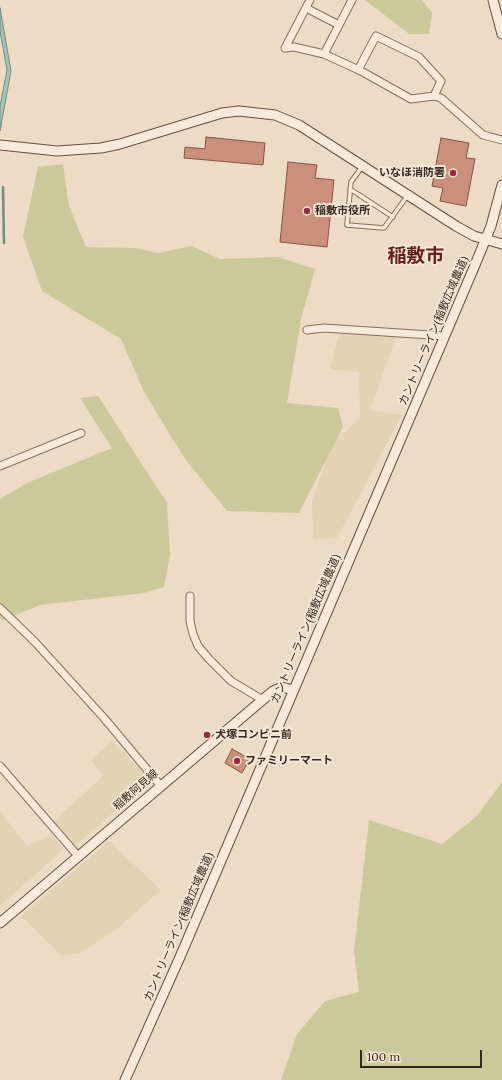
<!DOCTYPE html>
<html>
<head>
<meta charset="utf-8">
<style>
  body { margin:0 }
  #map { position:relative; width:502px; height:1080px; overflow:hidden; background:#eddbc5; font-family:Lora,serif }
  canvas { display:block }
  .scale { position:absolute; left:360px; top:1050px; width:122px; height:18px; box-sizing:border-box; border:2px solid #38271f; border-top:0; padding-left:5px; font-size:12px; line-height:14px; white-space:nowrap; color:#38271f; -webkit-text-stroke:3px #f5e6d4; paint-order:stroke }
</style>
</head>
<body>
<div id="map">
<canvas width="502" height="1080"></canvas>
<div class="scale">100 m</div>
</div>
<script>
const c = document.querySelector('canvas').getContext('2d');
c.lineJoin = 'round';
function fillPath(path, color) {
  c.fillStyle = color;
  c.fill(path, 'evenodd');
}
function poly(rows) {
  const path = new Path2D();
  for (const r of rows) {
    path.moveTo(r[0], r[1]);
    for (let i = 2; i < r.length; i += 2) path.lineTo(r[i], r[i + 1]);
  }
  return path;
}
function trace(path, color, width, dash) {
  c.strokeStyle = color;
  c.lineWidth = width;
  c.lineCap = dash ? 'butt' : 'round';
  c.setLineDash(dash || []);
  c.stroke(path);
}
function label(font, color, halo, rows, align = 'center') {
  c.font = font + ' Lora,"Noto Sans JP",serif';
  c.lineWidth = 4;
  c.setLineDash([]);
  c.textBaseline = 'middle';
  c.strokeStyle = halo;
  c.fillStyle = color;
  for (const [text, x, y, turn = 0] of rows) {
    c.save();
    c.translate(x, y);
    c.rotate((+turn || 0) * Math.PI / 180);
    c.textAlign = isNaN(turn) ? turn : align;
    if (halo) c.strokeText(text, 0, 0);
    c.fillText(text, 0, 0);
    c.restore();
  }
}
fillPath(poly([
  [339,334,397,334,370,410,402,415,337,538,313,539,312,501,333,442,360,419,359,372,330,369],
  [112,741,151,780,74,847,53,822,103,776,91,760],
  [0,811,27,846,51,835,64,849,0,906],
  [109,841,161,890,117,929,80,953,62,956,21,916]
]), '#e3d3b2');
fillPath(poly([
  [365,0,422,0,432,13,429,34,409,34],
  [63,164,69,206,86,247,135,248,158,253,192,246,220,259,278,257,315,269,301,319,287,403,338,408,343,427,299,513,227,511,185,459,144,392,121,339,42,291,23,237,38,167],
  [98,396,167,503,170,555,164,587,144,593,40,605,3,620,0,618,0,499,27,483,112,448,80,398],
  [502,782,502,1080,281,1080,297,1034,325,1001,359,992,354,951,369,820,442,844,477,816]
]), '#cbc999');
const water = poly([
  [0,8,11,71,0,131,0,106,7,70,0,31,0,8]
]);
fillPath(water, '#a6c1b5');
trace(water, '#6d8f81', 1);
trace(poly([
  [3,187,4,243]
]), '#6d8f81', 2.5);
const building = poly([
  [206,137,265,143,263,165,184,158,185,147,205,149,206,137],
  [441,138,469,143,466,158,475,159,466,206,440,201,443,188,432,186,441,138],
  [288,162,317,165,315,178,334,180,327,247,280,242,288,162],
  [232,749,250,759,242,773,225,763,232,749]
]);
fillPath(building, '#ca907c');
trace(building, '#865242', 1);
const lane = poly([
  [362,167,351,182,347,225,384,228,408,195],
  [350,189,393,217]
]);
const street = poly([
  [306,8,339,25],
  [285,48,294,47,324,54,361,71,411,99,434,96,441,98,483,135,502,140],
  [285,48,310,0],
  [324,54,352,0],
  [358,70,376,36,419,57,441,81,434,96],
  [307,330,324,328,445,336],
  [0,466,81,433],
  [190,596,190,621,193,634,198,646,208,658,231,681,263,700],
  [0,608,35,642,104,718,160,785],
  [0,766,78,856]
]);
const secondary = poly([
  [493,0,502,34],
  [0,145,57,151,101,148,120,144,222,113,239,111,275,115,299,125,456,226,474,236,502,244],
  [0,923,273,691,282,687,293,690],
  [125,1080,180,957,475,265,491,226,502,185]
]);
trace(lane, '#886c5b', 5.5);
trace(street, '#886c5b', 9);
trace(secondary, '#694d3e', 11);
trace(lane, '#f8e9d8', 3.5);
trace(street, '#f8e9d8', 7);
trace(secondary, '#f8e9d8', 9);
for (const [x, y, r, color] of [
  [453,173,4,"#952d3e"],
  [307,211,4,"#952d3e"],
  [207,735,4,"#952d3e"],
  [237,761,4,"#952d3e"]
]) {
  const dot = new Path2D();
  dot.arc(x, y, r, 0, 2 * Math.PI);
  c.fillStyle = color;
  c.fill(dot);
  trace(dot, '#f5e6d4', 1.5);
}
label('bold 11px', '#38271f', '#f5e6d4', [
  ["いなほ消防署",445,173,"right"],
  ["稲敷市役所",315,211],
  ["犬塚コンビニ前",215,735],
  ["ファミリーマート",245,761]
], 'left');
label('11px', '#38271f', '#f5e6d4', [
  ["カントリーライン(稲敷広域農道)",434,331,-67],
  ["カントリーライン(稲敷広域農道)",306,629,-67],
  ["稲敷阿見線",136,790,-41],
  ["カントリーライン(稲敷広域農道)",179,927,-67]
]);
label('bold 19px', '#64231f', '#f5e6d4', [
  ["稲敷市",416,257]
]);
</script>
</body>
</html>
